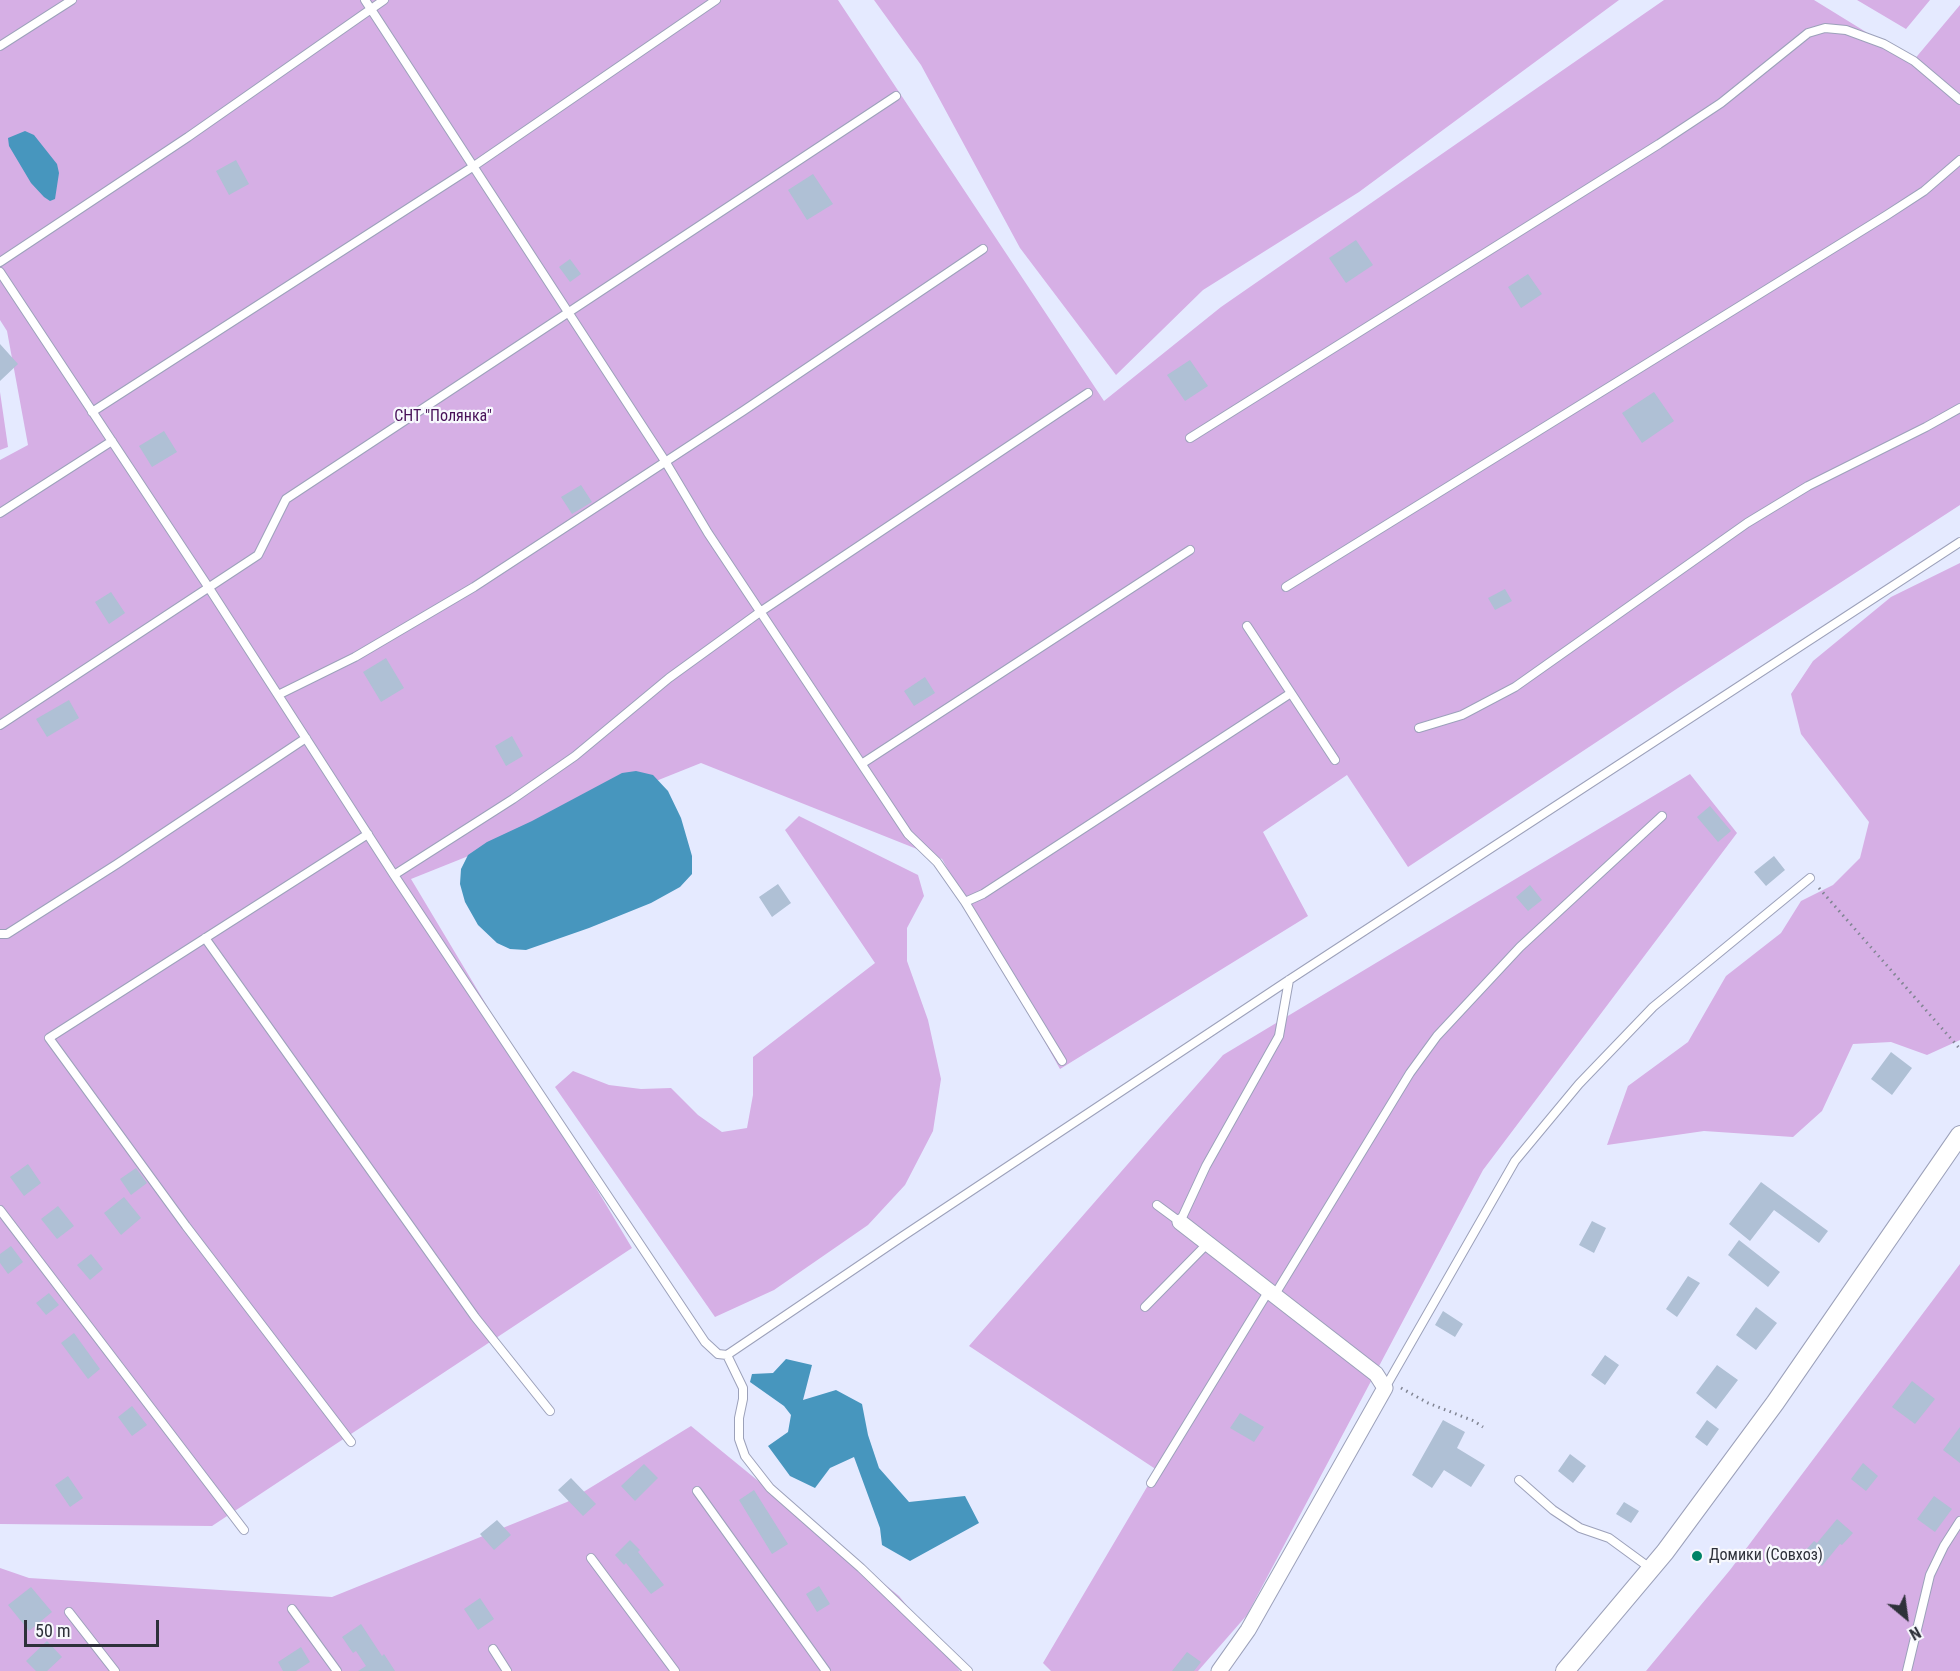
<!DOCTYPE html>
<html>
<head>
<meta charset="utf-8">
<style>
  body { margin:0 }
  #map { position:relative; width:1960px; height:1671px; overflow:hidden; background:#e5eaff; font-family:"Roboto Condensed",sans-serif }
  canvas { display:block }
  .north { position:absolute; left:1876px; top:1587px; width:60px; height:60px; -webkit-text-stroke:4px #f7f8fd; paint-order:stroke; rotate:151deg; font-size:16px; font-weight:700; line-height:24px; text-align:center; color:#2e313a }
  .north::after { content:''; display:block; margin:auto; width:21px; height:27px; background:#2e313a; clip-path:polygon(50% 0,100% 100%,50% 72%,0 100%) }
  .scale { position:absolute; left:24px; top:1620px; width:135px; height:27px; box-sizing:border-box; border:3px solid #2e313a; border-top:0; padding-left:8px; font-size:18px; line-height:21px; white-space:nowrap; color:#2e313a; -webkit-text-stroke:4px #f7f8fd; paint-order:stroke }
</style>
</head>
<body>
<div id="map">
<canvas width="1960" height="1671"></canvas>
<div class="north">N</div>
<div class="scale">50 m</div>
</div>
<script>
const c = document.querySelector('canvas').getContext('2d');
c.lineJoin = 'round';
function fillPath(path, color) {
  c.fillStyle = color;
  c.fill(path, 'evenodd');
}
function poly(rows) {
  const path = new Path2D();
  for (const r of rows) {
    path.moveTo(r[0], r[1]);
    for (let i = 2; i < r.length; i += 2) path.lineTo(r[i], r[i + 1]);
  }
  return path;
}
function trace(path, color, width, dash) {
  c.strokeStyle = color;
  c.lineWidth = width;
  c.lineCap = dash ? 'butt' : 'round';
  c.setLineDash(dash || []);
  c.stroke(path);
}
function label(font, color, halo, rows, align = 'center') {
  c.font = font + ' "Roboto Condensed",sans-serif';
  c.lineWidth = 4.5;
  c.setLineDash([]);
  c.textBaseline = 'middle';
  c.strokeStyle = halo;
  c.fillStyle = color;
  for (const [text, x, y, turn = 0] of rows) {
    c.save();
    c.translate(x, y);
    c.rotate((+turn || 0) * Math.PI / 180);
    c.textAlign = isNaN(turn) ? turn : align;
    if (halo) c.strokeText(text, 0, 0);
    c.fillText(text, 0, 0);
    c.restore();
  }
}
fillPath(poly([
  [0,0,838,0,1104,401,1221,307,1664,0,1814,0,1913,61,1960,5,1960,505,1681,686,1408,867,1347,775,1263,832,1308,916,1060,1069,942,859,701,763,411,879,632,1248,212,1526,0,1524,0,460,28,445,7,331,0,320],
  [874,0,1619,0,1359,192,1203,290,1116,375,1020,248,921,65],
  [1857,0,1930,0,1906,29],
  [0,392,8,447,0,450],
  [1960,563,1960,1040,1927,1055,1891,1042,1853,1044,1822,1111,1793,1137,1704,1131,1607,1145,1628,1086,1688,1042,1726,976,1781,933,1801,901,1833,885,1860,858,1869,822,1801,734,1791,694,1813,661,1891,597],
  [1690,774,1737,833,1483,1170,1247,1615,1198,1671,1051,1671,1043,1663,1157,1470,969,1346,1223,1055],
  [799,816,918,875,924,896,907,928,907,961,928,1020,941,1079,933,1131,905,1185,868,1225,774,1290,715,1317,555,1087,573,1071,609,1085,641,1089,671,1088,698,1115,722,1132,747,1128,753,1095,753,1057,875,963,785,830],
  [1960,1264,1960,1671,1646,1671,1730,1570],
  [691,1426,899,1596,960,1671,0,1671,0,1568,29,1578,332,1597,567,1502]
]), '#d6afe5');
fillPath(poly([
  [25,131,34,135,57,164,59,173,55,199,50,201,44,197,31,183,9,146,8,138],
  [636,771,653,775,668,791,681,818,692,856,692,874,680,887,651,903,589,928,526,950,510,949,497,943,478,925,465,902,460,884,461,869,468,855,487,842,532,821,622,773],
  [786,1359,812,1365,803,1400,836,1390,862,1404,868,1435,879,1468,909,1502,965,1496,979,1523,910,1561,882,1545,880,1528,854,1457,830,1468,815,1488,790,1476,768,1446,788,1432,791,1415,784,1406,750,1382,752,1374,773,1373]
]), '#4796be');
fillPath(poly([
  [236,160,249,184,229,195,216,171],
  [813,174,833,204,807,220,788,190],
  [1356,240,1373,265,1346,283,1329,258],
  [570,259,581,274,570,282,559,267],
  [1528,274,1542,294,1521,308,1508,287],
  [0,344,18,364,0,381],
  [1190,360,1208,386,1185,401,1167,375],
  [1654,392,1674,421,1642,443,1622,413],
  [164,431,177,452,152,467,139,446],
  [581,485,592,502,572,514,561,497],
  [1505,589,1512,601,1495,610,1488,598],
  [111,592,125,613,109,624,95,602],
  [386,658,404,688,381,702,363,672],
  [925,677,935,693,914,706,904,691],
  [69,700,79,718,47,737,36,719],
  [512,736,523,756,506,766,495,746],
  [1710,806,1731,831,1718,842,1697,817],
  [1774,856,1785,870,1766,886,1754,872],
  [778,884,791,903,772,917,759,897],
  [1530,885,1542,900,1528,911,1516,897],
  [1891,1052,1912,1068,1892,1095,1871,1079],
  [28,1164,41,1183,24,1196,10,1177],
  [136,1168,147,1183,131,1195,120,1179],
  [1761,1182,1828,1231,1819,1243,1774,1210,1750,1241,1729,1224],
  [124,1197,141,1218,121,1235,104,1213],
  [58,1206,74,1226,57,1239,41,1219],
  [1592,1221,1606,1228,1594,1253,1579,1245],
  [1739,1240,1780,1272,1768,1287,1728,1255],
  [11,1246,23,1262,8,1274,0,1263,0,1254],
  [91,1254,103,1269,90,1280,77,1265],
  [1688,1276,1700,1283,1677,1317,1666,1309],
  [49,1293,59,1305,46,1315,36,1303],
  [1756,1307,1777,1323,1756,1350,1736,1335],
  [1443,1311,1463,1324,1455,1337,1435,1325],
  [74,1333,100,1369,88,1379,61,1343],
  [1605,1355,1619,1365,1605,1385,1591,1375],
  [1717,1365,1738,1380,1716,1409,1696,1393],
  [1912,1381,1935,1399,1915,1424,1892,1407],
  [132,1406,147,1425,132,1436,118,1417],
  [1240,1413,1264,1427,1254,1442,1230,1428],
  [1443,1420,1465,1432,1457,1448,1485,1465,1471,1487,1444,1470,1432,1488,1412,1475],
  [1707,1420,1719,1429,1707,1446,1695,1437],
  [1960,1427,1960,1463,1943,1450],
  [1570,1454,1586,1466,1573,1483,1558,1471],
  [1863,1463,1878,1476,1866,1491,1851,1479],
  [644,1464,658,1478,635,1501,621,1486],
  [68,1476,83,1498,70,1507,55,1485],
  [571,1478,596,1504,583,1516,558,1490],
  [754,1490,788,1544,772,1554,739,1500],
  [1934,1496,1952,1509,1935,1532,1917,1519],
  [1624,1502,1639,1511,1631,1523,1616,1514],
  [1837,1519,1853,1533,1842,1545,1840,1544,1822,1566,1805,1551,1814,1541,1817,1543],
  [497,1520,511,1535,494,1550,480,1534],
  [630,1540,640,1550,638,1552,664,1585,651,1594,626,1563,624,1565,615,1555],
  [819,1586,830,1604,817,1612,806,1594],
  [31,1587,52,1612,29,1631,8,1605],
  [480,1598,494,1619,478,1630,464,1609],
  [361,1624,382,1656,384,1654,395,1671,358,1671,366,1666,356,1651,353,1653,342,1637],
  [47,1641,62,1657,47,1671,36,1671,26,1661],
  [301,1647,310,1662,296,1671,283,1671,278,1662],
  [1187,1652,1201,1662,1194,1671,1172,1671]
]), '#afc0d5');
const service = poly([
  [365,0,665,461,708,533,908,834,937,862,965,902,1062,1061],
  [0,46,72,0],
  [0,262,188,137,384,0],
  [0,272,209,588,394,875,705,1342,718,1354,727,1355,903,1236,1289,980,1960,542],
  [92,412,474,166,716,0],
  [1190,438,1659,144,1721,103,1808,33,1825,28,1846,30,1884,44,1914,61,1960,100],
  [0,513,112,441],
  [1286,587,1887,215,1924,191,1960,160],
  [1247,626,1335,760],
  [278,695,355,657,474,587,743,411,983,249],
  [0,725,258,555,286,499,896,96],
  [1419,728,1462,715,1515,687,1747,523,1808,486,1926,427,1960,408],
  [863,763,1190,550],
  [394,875,513,799,575,756,669,678,760,612,1088,393],
  [965,902,983,894,1291,693],
  [0,934,7,934,117,864,306,738],
  [205,938,475,1317,550,1411],
  [1157,1205,1180,1222,1206,1166,1279,1036,1289,980],
  [0,1210,244,1530],
  [1274,1296,1410,1073,1437,1036,1520,947,1662,816],
  [1145,1307,1207,1244],
  [727,1355,743,1388,743,1399,739,1418,739,1439,745,1456,770,1488,861,1568,968,1671],
  [1385,1388,1515,1161,1579,1084,1653,1007,1810,878],
  [351,1442,186,1226,49,1038,368,834],
  [1519,1480,1553,1510,1580,1528,1609,1538,1650,1568],
  [1151,1483,1268,1292],
  [697,1491,826,1671],
  [591,1558,675,1671],
  [292,1609,337,1671],
  [69,1612,115,1671],
  [493,1649,507,1671],
  [1907,1671,1930,1575,1944,1546,1960,1521]
]);
const minor = poly([
  [1180,1222,1376,1374,1385,1388,1248,1630,1219,1671]
]);
const tertiary = poly([
  [1565,1671,1665,1552,1775,1403,1960,1135]
]);
trace(service, '#9ca1ba', 10);
trace(minor, '#9ca1ba', 17);
trace(tertiary, '#9ca1ba', 20);
trace(poly([
  [1819,888,1960,1049],
  [1401,1388,1428,1403,1474,1421,1483,1427]
]), '#818593', 3, [1.5, 4.5]);
trace(service, '#fff', 8);
trace(minor, '#fff', 15);
trace(tertiary, '#fff', 18);
for (const [x, y, r, color] of [
  [1697,1556,6,"#008467"]
]) {
  const dot = new Path2D();
  dot.arc(x, y, r, 0, 2 * Math.PI);
  c.fillStyle = color;
  c.fill(dot);
  trace(dot, '#f7f8fd', 2);
}
label('16px', '#471058', '#f7f8fd', [
  ["СНТ \"Полянка\"",443,417]
]);
label('16px', '#2e313a', '#f7f8fd', [
  ["Домики (Совхоз)",1709,1556]
], 'left');
</script>
</body>
</html>
